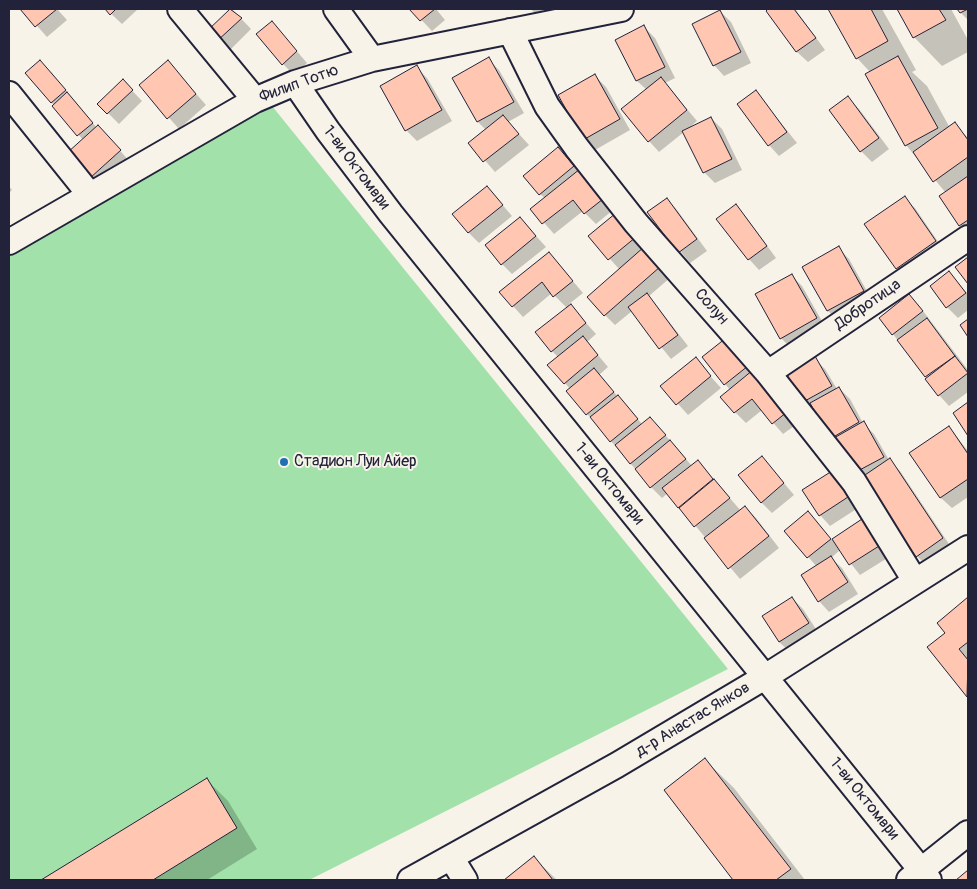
<!DOCTYPE html>
<html>
<head>
<meta charset="utf-8">
<style>
  body { margin:0 }
  #map { position:relative; width:977px; height:889px; overflow:hidden; background:#f7f3e8; font-family:Pangolin,sans-serif }
  canvas { display:block }
  .frame { position:absolute; inset:0; border:10px solid #22223b; pointer-events:none }
</style>
</head>
<body>
<div id="map">
<canvas width="977" height="889"></canvas>
<div class="frame"></div>
</div>
<script>
const c = document.querySelector('canvas').getContext('2d');
c.lineJoin = 'round';
function fillPath(path, color) {
  c.fillStyle = color;
  c.fill(path, 'evenodd');
}
function poly(rows) {
  const path = new Path2D();
  for (const r of rows) {
    path.moveTo(r[0], r[1]);
    for (let i = 2; i < r.length; i += 2) path.lineTo(r[i], r[i + 1]);
  }
  return path;
}
function trace(path, color, width, dash) {
  c.strokeStyle = color;
  c.lineWidth = width;
  c.lineCap = dash ? 'butt' : 'round';
  c.setLineDash(dash || []);
  c.stroke(path);
}
function label(font, color, halo, rows, align = 'center') {
  c.font = font + ' Pangolin,sans-serif';
  c.lineWidth = 4;
  c.setLineDash([]);
  c.textBaseline = 'middle';
  c.strokeStyle = halo;
  c.fillStyle = color;
  for (const [text, x, y, turn = 0] of rows) {
    c.save();
    c.translate(x, y);
    c.rotate((+turn || 0) * Math.PI / 180);
    c.textAlign = isNaN(turn) ? turn : align;
    if (halo) c.strokeText(text, 0, 0);
    c.fillText(text, 0, 0);
    c.restore();
  }
}
fillPath(poly([
  [272,106,728,669,309,880,9,880,9,254]
]), '#a2e1a9');
fillPath(poly([
  [22,9,57,9,67,20,47,37],
  [106,9,138,9,122,24],
  [232,9,251,29,228,52,208,32],
  [411,9,436,9,445,20,432,31],
  [531,9,545,9,537,16],
  [770,9,795,9,825,50,808,62,797,52,767,11],
  [829,9,882,9,916,70,912,72,927,86,950,128,955,124,968,138,968,234,960,225,941,196,946,193,906,145,871,73,857,58],
  [898,9,951,9,968,40,968,52,942,66,914,37],
  [959,9,968,9,968,20,961,13],
  [720,11,731,22,751,63,724,76,714,65],
  [644,27,655,38,675,78,665,83,697,121,688,129,711,118,722,129,742,170,715,183,704,172,684,132,659,152,649,141,647,90,637,81,617,40],
  [282,34,307,63,294,75,283,64],
  [488,59,499,70,524,113,508,122,529,145,495,172,470,143,486,130,478,122,454,78],
  [168,62,206,105,179,129,140,85],
  [416,67,427,78,452,121,417,141,406,130],
  [51,72,97,128,109,138,130,162,101,188,91,177,83,140,27,73],
  [595,76,606,87,630,130,595,150,584,139],
  [123,81,142,101,119,124,99,104],
  [756,92,797,143,779,156,769,145],
  [848,98,859,109,889,149,872,162,861,151],
  [558,149,613,210,596,224,583,211,554,234,532,209,545,198,540,194],
  [9,186,12,190,9,193],
  [487,187,512,216,479,243,468,232],
  [904,198,915,208,945,252,907,279,897,268],
  [667,199,677,210,707,251,690,263,649,212],
  [736,206,746,217,776,258,759,270,749,259],
  [520,218,546,247,512,274,502,264],
  [626,226,671,277,649,296,688,346,671,359,632,311,615,325,605,315,620,270,590,237],
  [838,248,849,259,873,302,839,321,828,311,803,267],
  [549,253,583,293,569,304,596,334,587,342,608,367,599,375,642,424,660,429,692,466,698,461,741,511,745,507,756,518,779,548,740,579,668,493,662,498,651,487,568,392,571,390,565,383,559,358,552,351,567,308,552,293,523,317,513,306],
  [949,273,968,294,968,310,958,318,947,307],
  [791,275,802,286,827,330,792,349,781,338],
  [909,296,920,307,968,370,968,392,949,406,939,395,893,334],
  [726,339,797,424,783,434,762,410,746,423,735,412,730,390,704,358],
  [814,358,825,369,837,389,839,388,850,399,863,423,874,434,889,460,900,471,953,550,928,567,917,556,831,438,816,412,804,401],
  [695,359,721,388,688,415,662,386],
  [949,427,968,451,968,497,952,508,941,498,911,453],
  [762,457,794,495,772,513,761,502],
  [832,472,842,483,858,508,830,526,820,515],
  [808,513,832,540,862,521,872,532,889,557,860,575,840,550,831,558,842,568,858,594,829,612,819,601,817,567,786,531],
  [792,598,803,609,819,634,790,652,779,642],
  [968,599,968,697,929,647,946,633,939,623],
  [705,760,734,788,805,880,735,880,666,790],
  [207,780,228,801,257,849,207,880,44,880],
  [534,858,557,880,506,880]
]), '#0003');
const building = poly([
  [20,9,57,9,35,27,20,9],
  [105,9,116,9,110,15,105,9],
  [230,9,242,18,216,42,206,32,230,9],
  [409,9,435,9,420,21,409,9],
  [768,9,794,9,816,38,796,52,766,11,768,9],
  [828,9,871,9,888,41,856,59,828,9],
  [897,9,939,9,946,20,913,38,897,9],
  [957,9,968,9,960,13,957,9],
  [720,10,741,52,713,66,692,24,720,10],
  [272,21,297,51,282,65,256,34,272,21],
  [644,25,665,67,636,81,615,40,644,25],
  [898,56,938,128,905,146,865,74,898,56],
  [489,57,514,102,477,122,452,78,489,57],
  [40,60,66,90,51,103,25,73,40,60],
  [168,60,196,94,167,119,139,85,168,60],
  [417,65,442,110,405,131,380,86,417,65],
  [595,74,620,119,583,140,558,95,595,74],
  [661,77,687,110,648,142,621,109,661,77],
  [123,79,133,90,107,114,97,104,123,79],
  [756,90,787,132,768,146,737,104,756,90],
  [67,92,93,123,77,136,52,106,67,92],
  [848,96,879,138,860,152,829,110,848,96],
  [503,115,519,134,483,162,468,143,503,115],
  [711,117,732,159,703,173,682,131,711,117],
  [955,122,968,140,968,157,933,182,913,152,955,122],
  [98,125,121,150,90,178,67,153,98,125],
  [558,147,574,166,539,195,523,176,558,147],
  [580,169,603,199,584,214,573,200,542,224,530,209,580,169],
  [968,176,968,220,959,226,939,196,968,176],
  [487,186,503,205,468,233,452,214,487,186],
  [905,196,936,241,896,269,864,224,905,196],
  [667,198,697,239,678,253,647,212,667,198],
  [736,204,767,246,748,260,716,219,736,204],
  [616,213,636,237,608,260,588,236,616,213],
  [520,217,536,236,501,265,485,245,520,217],
  [839,246,864,291,827,311,802,267,839,246],
  [644,247,661,266,604,316,587,297,644,247],
  [549,252,573,281,553,297,542,282,512,307,499,292,549,252],
  [968,257,968,284,955,267,968,257],
  [949,271,966,293,946,308,930,286,949,271],
  [792,274,817,318,780,339,755,294,792,274],
  [647,293,678,335,659,349,628,307,647,293],
  [909,294,923,311,892,335,879,318,909,294],
  [571,304,586,323,551,352,535,332,571,304],
  [927,318,955,356,925,377,897,340,927,318],
  [968,319,968,337,960,325,968,319],
  [583,336,598,355,564,384,547,365,583,336],
  [726,338,748,366,724,385,702,357,726,338],
  [815,356,832,386,803,402,786,373,815,356],
  [955,356,968,373,938,396,925,379,955,356],
  [696,357,711,376,676,405,660,386,696,357],
  [594,368,614,392,586,415,566,391,594,368],
  [753,370,787,412,772,424,752,399,734,413,720,397,753,370],
  [839,387,859,422,830,439,810,403,839,387],
  [618,395,638,419,610,442,590,417,618,395],
  [968,402,968,436,953,413,968,402],
  [650,417,666,435,630,464,615,445,650,417],
  [864,421,884,457,854,473,834,438,864,421],
  [949,426,968,454,968,479,940,498,909,453,949,426],
  [670,440,686,459,650,488,635,469,670,440],
  [762,456,784,483,761,503,738,475,762,456],
  [890,458,943,538,916,557,862,477,890,458],
  [698,460,713,479,678,508,662,488,698,460],
  [832,471,848,497,819,516,802,490,832,471],
  [714,479,730,498,694,527,679,508,714,479],
  [745,506,769,536,728,569,704,538,745,506],
  [808,511,831,539,807,558,784,531,808,511],
  [862,519,879,546,849,565,832,539,862,519],
  [831,556,848,582,818,602,801,575,831,556],
  [792,597,809,623,779,642,762,616,792,597],
  [968,597,968,642,959,649,968,660,967,697,927,647,945,633,937,623,968,597],
  [705,758,791,869,776,880,733,880,664,790,705,758],
  [207,778,237,828,153,880,41,880,207,778],
  [534,856,553,880,504,880,534,856],
  [968,870,968,880,956,880,968,870]
]);
fillPath(building, '#ffc7b2');
trace(building, '#22223b', 1);
const minor = poly([
  [180,9,255,100],
  [336,9,372,59],
  [510,31,547,106,577,148,636,223,768,373,854,482,915,581],
  [295,83,328,131,391,214,929,880],
  [9,94,90,195],
  [9,242,255,100,295,83,372,59,621,9],
  [768,373,968,238],
  [452,859,465,880],
  [410,880,617,765,765,677,968,548],
  [909,880,968,833]
]);
trace(minor, '#22223b', 28);
trace(minor, '#f7f3e8', 24);
for (const [x, y, r, color] of [
  [284,462,5,"#1f6fb2"]
]) {
  const dot = new Path2D();
  dot.arc(x, y, r, 0, 2 * Math.PI);
  c.fillStyle = color;
  c.fill(dot);
  trace(dot, '#f7f3e8', 2);
}
label('16px', '#22223b', '#f7f3e8', [
  ["Филип Тотю",299,84,-20],
  ["1-ви Октомври",356,168,53],
  ["Добротица",868,305,-35],
  ["Солун",711,307,49],
  ["1-ви Октомври",609,484,51],
  ["д-р Анастас Янков",693,720,-31],
  ["1-ви Октомври",864,799,51]
]);
label('16px', '#22223b', '#f7f3e8', [
  ["Стадион Луи Айер",294,462]
], 'left');
</script>
</body>
</html>
